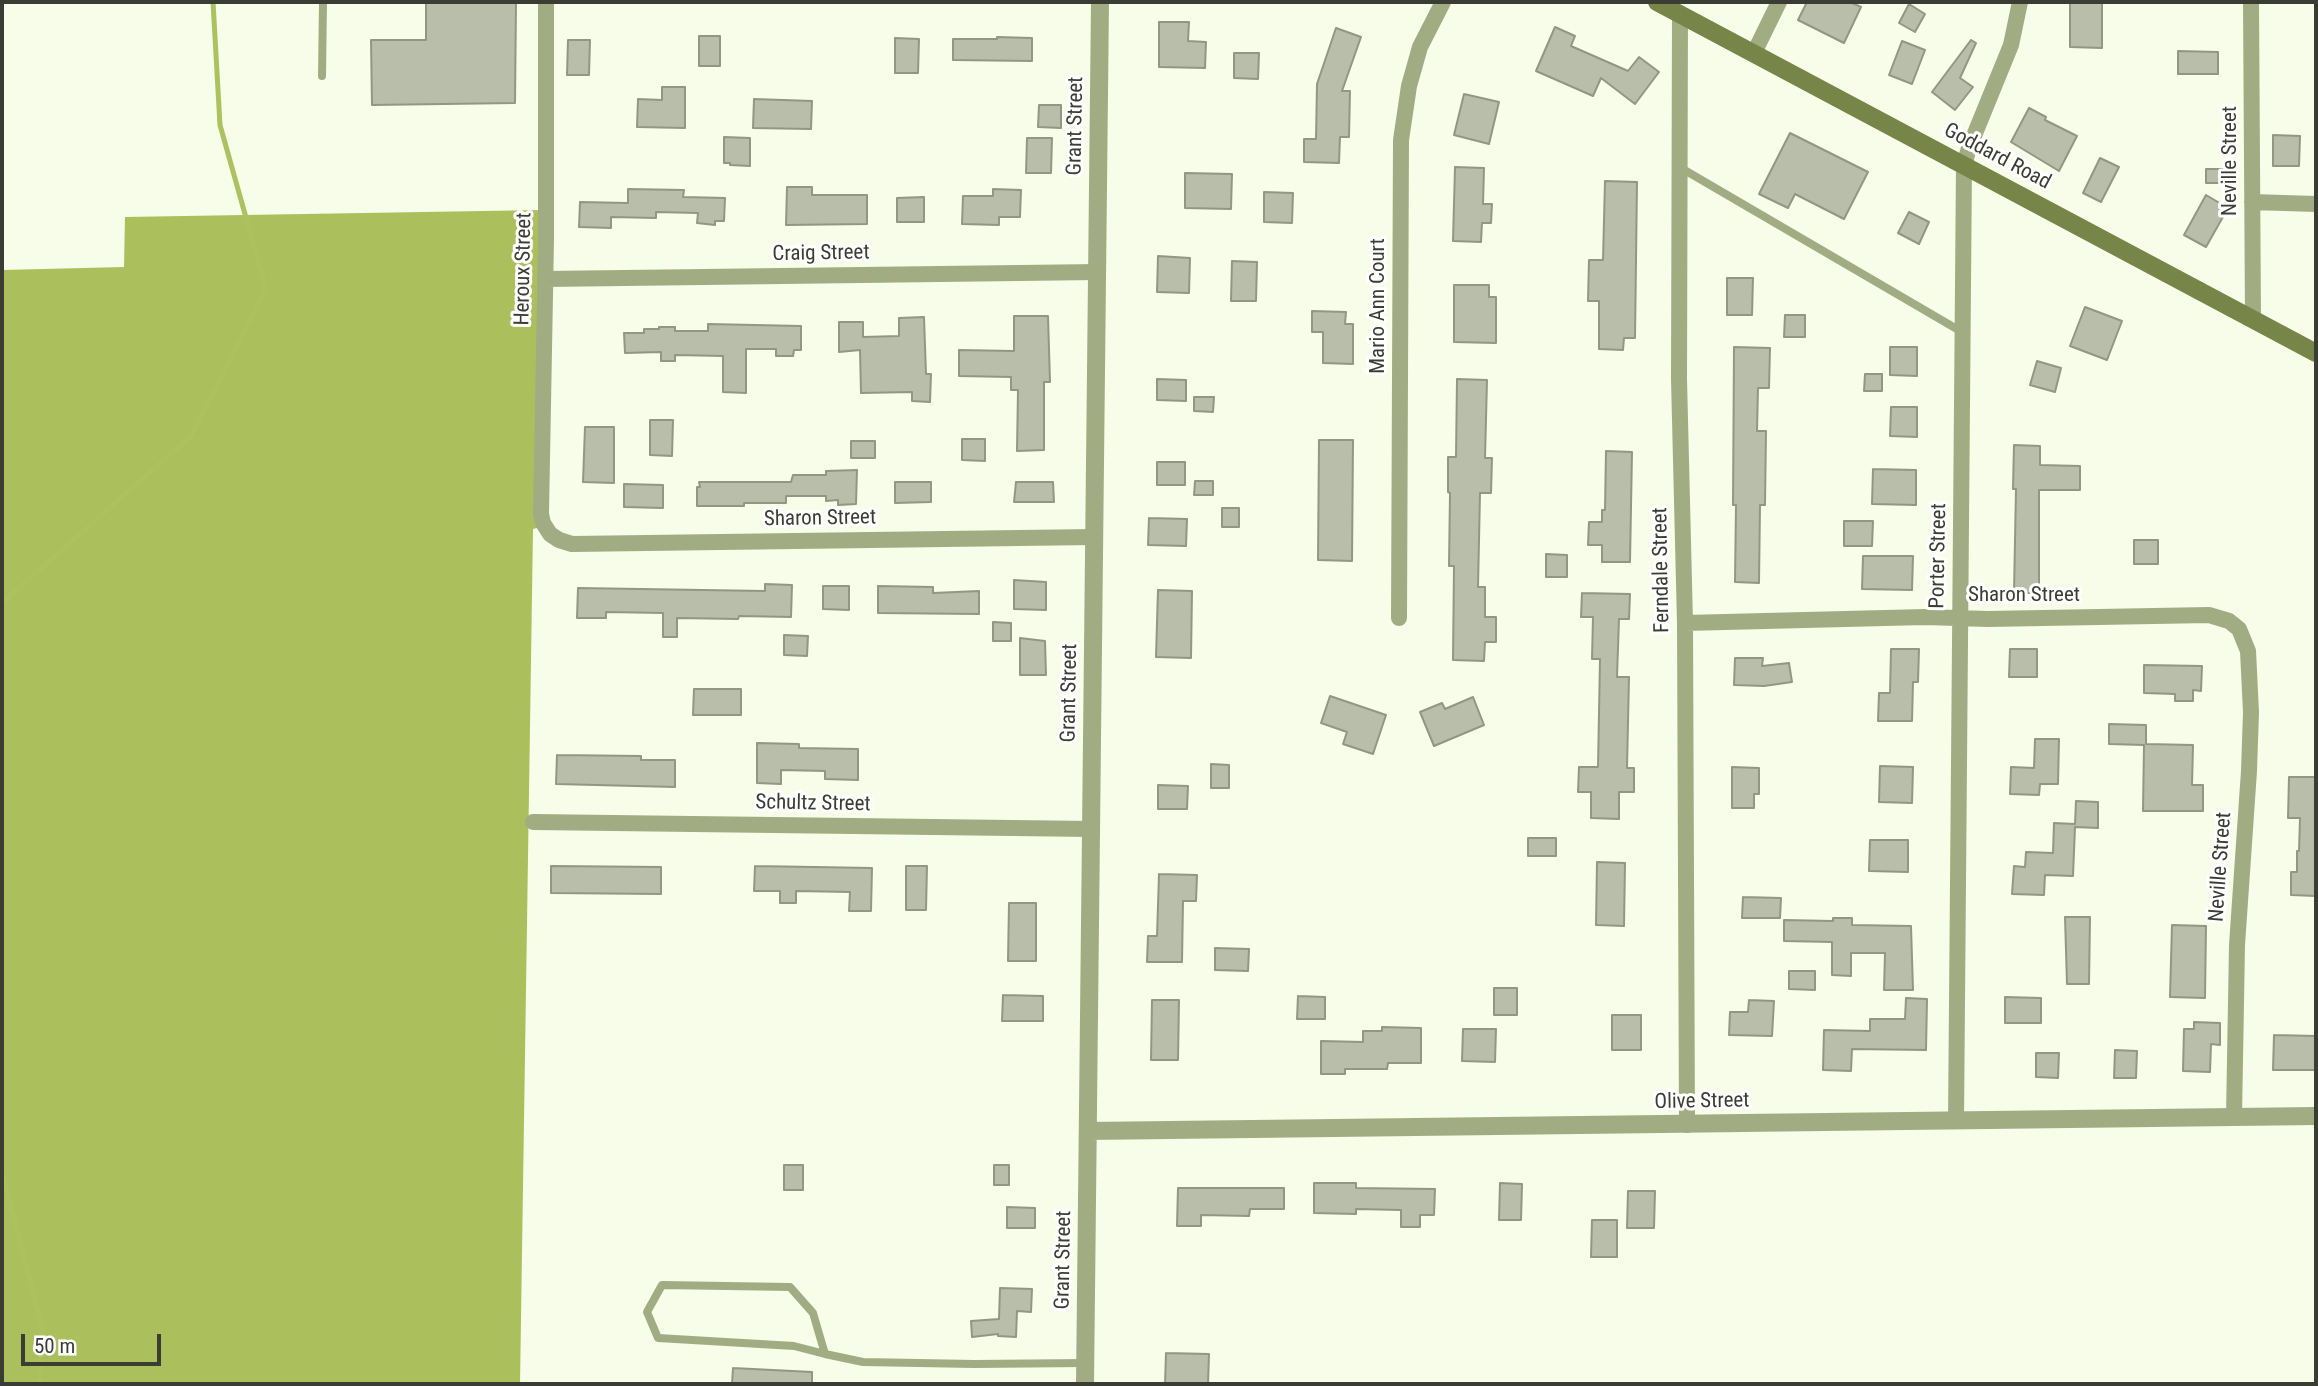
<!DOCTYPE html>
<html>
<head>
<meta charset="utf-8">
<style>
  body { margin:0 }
  #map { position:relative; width:2318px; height:1386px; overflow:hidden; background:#f7fde8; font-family:"Roboto Condensed",sans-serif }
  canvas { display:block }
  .frame { position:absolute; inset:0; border:4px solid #3b3d35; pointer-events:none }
  .scale { position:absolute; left:21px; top:1334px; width:140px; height:32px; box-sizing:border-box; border:4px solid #3b3d35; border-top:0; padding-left:9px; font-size:21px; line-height:24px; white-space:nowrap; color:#3b3d35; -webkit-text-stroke:5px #fff; paint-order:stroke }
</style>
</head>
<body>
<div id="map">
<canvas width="2318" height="1386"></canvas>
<div class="frame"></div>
<div class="scale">50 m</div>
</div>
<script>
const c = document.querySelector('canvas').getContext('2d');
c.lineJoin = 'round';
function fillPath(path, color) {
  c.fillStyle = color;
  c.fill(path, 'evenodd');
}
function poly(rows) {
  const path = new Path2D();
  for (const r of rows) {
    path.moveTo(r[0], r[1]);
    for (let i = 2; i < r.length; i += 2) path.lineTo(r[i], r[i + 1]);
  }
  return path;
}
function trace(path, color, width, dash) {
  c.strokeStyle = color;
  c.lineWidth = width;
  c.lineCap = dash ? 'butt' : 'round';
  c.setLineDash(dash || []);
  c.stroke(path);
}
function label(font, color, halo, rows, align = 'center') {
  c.font = font + ' "Roboto Condensed",sans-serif';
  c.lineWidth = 6;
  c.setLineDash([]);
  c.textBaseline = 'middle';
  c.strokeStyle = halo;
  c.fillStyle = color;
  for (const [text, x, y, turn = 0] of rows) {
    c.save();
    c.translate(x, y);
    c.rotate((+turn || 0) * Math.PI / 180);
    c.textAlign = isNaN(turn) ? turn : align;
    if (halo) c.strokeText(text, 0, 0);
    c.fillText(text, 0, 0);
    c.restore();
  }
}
fillPath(poly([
  [542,210,541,527,533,529,520,1384,2,1384,2,270,124,267,125,217]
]), '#abc05d');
trace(poly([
  [2,603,191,436,266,289,220,125,213,2],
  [2,1171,42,1328,40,1384]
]), '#adc15f', 5);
const building = poly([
  [426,2,516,2,515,103,372,105,371,40,426,40,426,2],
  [1807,2,1850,2,1861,7,1844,43,1798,20,1807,2],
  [2070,2,2102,2,2102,48,2070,47,2070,2],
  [1909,4,1925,14,1915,32,1899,23,1909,4],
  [1159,22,1189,22,1188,41,1206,42,1205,68,1159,67,1159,22],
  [1555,27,1575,36,1571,46,1628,71,1639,57,1659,72,1635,104,1601,78,1593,96,1536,71,1555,27],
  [1336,28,1361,37,1342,91,1350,91,1349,137,1340,137,1339,163,1304,162,1304,139,1316,139,1317,84,1336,28],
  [699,36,720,36,720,66,699,66,699,36],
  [997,37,1032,38,1032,61,953,60,953,39,997,39,997,37],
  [895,38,919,39,918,73,895,73,895,38],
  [568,40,590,40,589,75,567,75,568,40],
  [1971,40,1976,43,1960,78,1973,87,1955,110,1932,92,1971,40],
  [1902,41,1925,50,1912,84,1889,75,1902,41],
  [2178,51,2218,52,2218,74,2178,74,2178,51],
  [1234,53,1259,53,1258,79,1234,78,1234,53],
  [662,87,685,87,685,128,637,127,638,99,662,100,662,87],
  [1464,94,1499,102,1489,144,1454,135,1464,94],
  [754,99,812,101,811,129,753,128,754,99],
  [1039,105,1061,105,1061,128,1038,127,1039,105],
  [2029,108,2046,117,2045,120,2077,136,2059,171,2011,142,2029,108],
  [1790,133,1868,172,1844,219,1795,194,1788,208,1759,194,1790,133],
  [2273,135,2300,136,2299,166,2273,166,2273,135],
  [724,137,750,138,750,166,730,165,730,163,724,163,724,137],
  [1027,138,1052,138,1051,173,1026,173,1027,138],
  [2100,158,2119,167,2101,202,2083,193,2100,158],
  [1455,167,1484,168,1483,204,1492,204,1491,223,1482,223,1481,242,1453,241,1455,167],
  [2206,169,2229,169,2229,183,2206,183,2206,169],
  [1185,173,1232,174,1231,209,1185,208,1185,173],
  [1605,181,1637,182,1635,338,1624,338,1623,350,1599,349,1599,301,1588,301,1589,260,1603,260,1605,181],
  [787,187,812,187,812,195,867,195,867,224,786,225,787,187],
  [628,189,684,190,683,197,725,198,724,221,715,221,715,225,697,223,698,213,656,212,656,218,611,217,611,228,579,227,580,202,628,203,628,189],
  [993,189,1021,190,1020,217,999,217,999,225,962,224,963,196,993,196,993,189],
  [1264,192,1293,193,1292,223,1264,222,1264,192],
  [2206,195,2228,208,2206,247,2184,235,2206,195],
  [924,197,924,222,897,222,897,198,924,197],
  [1909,212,1929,222,1919,244,1898,233,1909,212],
  [1158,256,1190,258,1189,293,1157,292,1158,256],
  [1232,261,1257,262,1256,301,1231,301,1232,261],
  [1727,278,1753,278,1752,315,1727,315,1727,278],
  [1454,285,1489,285,1489,297,1496,297,1496,343,1454,342,1454,285],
  [2085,307,2122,321,2107,360,2070,346,2085,307],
  [1312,311,1346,312,1345,324,1353,324,1353,364,1323,363,1323,332,1312,332,1312,311],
  [1785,315,1805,315,1805,337,1784,337,1785,315],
  [1014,316,1048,316,1050,382,1044,382,1044,450,1017,451,1018,390,1011,390,1011,377,959,376,959,350,1014,351,1014,316],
  [924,317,926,374,931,374,930,402,912,401,912,392,861,393,860,350,839,352,839,322,863,322,863,337,899,336,899,318,924,317],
  [708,324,801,326,801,350,794,350,793,356,776,356,776,349,746,349,746,393,723,392,723,356,675,355,675,361,661,361,661,352,625,353,624,333,644,333,644,329,659,329,659,327,675,327,675,331,708,331,708,324],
  [1734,347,1770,348,1769,388,1758,388,1757,431,1766,431,1765,505,1760,505,1759,583,1735,582,1736,505,1733,505,1734,347],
  [1890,347,1917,347,1917,376,1890,375,1890,347],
  [2037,361,2061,368,2055,392,2030,385,2037,361],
  [1865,374,1882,374,1882,391,1864,391,1865,374],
  [1157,379,1186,380,1186,401,1157,400,1157,379],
  [1457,379,1487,380,1485,458,1492,458,1491,493,1480,493,1478,587,1485,587,1485,617,1496,617,1496,642,1485,642,1484,661,1453,660,1454,566,1449,566,1450,493,1448,492,1448,457,1456,457,1457,379],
  [1194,397,1214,397,1213,412,1194,411,1194,397],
  [1891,407,1917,407,1917,437,1890,436,1891,407],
  [650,420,673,420,672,456,650,455,650,420],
  [585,427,614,427,614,483,583,482,585,427],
  [962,439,985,439,985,461,962,460,962,439],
  [1319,440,1353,440,1352,561,1318,560,1319,440],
  [851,441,875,441,875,458,851,458,851,441],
  [2014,445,2040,446,2040,465,2080,466,2080,490,2039,490,2039,593,2014,593,2016,489,2013,489,2014,445],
  [1606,451,1632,452,1630,562,1602,562,1602,545,1588,545,1589,522,1602,522,1602,510,1605,510,1606,451],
  [1157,462,1185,462,1185,485,1157,485,1157,462],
  [1873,469,1916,470,1916,505,1872,504,1873,469],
  [857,470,856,504,838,505,838,500,826,501,826,496,786,496,786,503,744,503,744,506,697,506,697,487,700,487,699,482,791,482,793,475,826,475,826,471,857,470],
  [1195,481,1213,481,1213,495,1194,495,1195,481],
  [895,482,931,482,931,502,895,503,895,482],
  [1016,482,1053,482,1054,502,1014,502,1016,482],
  [624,484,663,485,663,508,624,507,624,484],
  [1222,508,1239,508,1239,527,1222,527,1222,508],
  [1149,518,1187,519,1186,546,1148,545,1149,518],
  [1844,521,1873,521,1872,546,1844,546,1844,521],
  [2134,540,2158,540,2158,564,2134,564,2134,540],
  [1546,554,1567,555,1567,577,1546,577,1546,554],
  [1863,556,1913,556,1912,590,1862,589,1863,556],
  [1014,580,1046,582,1046,610,1014,609,1014,580],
  [765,584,792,585,791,617,739,616,738,619,677,618,677,637,663,637,663,613,606,612,606,618,577,618,578,588,765,591,765,584],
  [823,586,849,586,849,610,823,609,823,586],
  [878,586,933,587,933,593,979,591,979,614,878,613,878,586],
  [1158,590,1192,591,1191,658,1156,657,1158,590],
  [1582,593,1630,594,1629,619,1619,619,1617,677,1629,677,1627,768,1634,768,1634,792,1619,792,1619,819,1591,818,1591,792,1578,792,1579,767,1598,767,1600,659,1592,659,1593,617,1581,617,1582,593],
  [993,622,1011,623,1011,641,993,641,993,622],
  [784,635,808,636,807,656,784,655,784,635],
  [1020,638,1045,641,1046,675,1020,675,1020,638],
  [1891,649,1919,649,1918,682,1913,682,1912,721,1878,721,1879,693,1890,693,1891,649],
  [2010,649,2037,649,2037,677,2009,677,2010,649],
  [1735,658,1763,658,1762,666,1789,663,1792,682,1764,686,1734,685,1735,658],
  [2144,665,2202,666,2201,691,2193,690,2193,701,2175,701,2175,694,2144,693,2144,665],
  [694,689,741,689,741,715,693,715,694,689],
  [1330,696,1386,715,1373,754,1343,744,1347,732,1321,723,1330,696],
  [1473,697,1484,725,1434,746,1420,712,1442,703,1445,709,1473,697],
  [2109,724,2146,725,2146,744,2193,745,2192,785,2203,785,2203,811,2143,811,2144,745,2109,744,2109,724],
  [2035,739,2059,739,2058,784,2040,784,2039,795,2010,794,2011,767,2034,768,2035,739],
  [757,743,799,744,799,748,858,749,858,780,825,779,825,771,781,770,781,784,757,783,757,743],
  [557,755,641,756,641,760,675,760,675,787,556,784,557,755],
  [1211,764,1229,765,1229,788,1211,788,1211,764],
  [1880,766,1913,767,1912,803,1879,802,1880,766],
  [1732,767,1759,768,1759,794,1754,794,1754,808,1732,808,1732,767],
  [2289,777,2316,777,2316,896,2291,895,2291,872,2297,872,2297,851,2299,851,2300,818,2288,818,2289,777],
  [1158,785,1188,786,1187,809,1158,809,1158,785],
  [2076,801,2098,802,2098,828,2075,827,2073,876,2045,875,2044,895,2012,894,2014,866,2025,867,2026,852,2053,853,2054,823,2075,824,2076,801],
  [1528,838,1556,838,1556,856,1528,856,1528,838],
  [1870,840,1908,840,1908,872,1869,871,1870,840],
  [1597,862,1625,863,1624,926,1596,925,1597,862],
  [551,866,661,867,661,894,551,893,551,866],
  [755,866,872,868,871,911,849,911,850,892,796,891,796,903,780,903,780,891,754,891,755,866],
  [906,866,927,866,926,910,906,910,906,866],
  [1159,874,1197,875,1196,901,1183,901,1182,962,1147,962,1148,936,1157,936,1159,874],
  [1743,897,1781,898,1780,918,1742,918,1743,897],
  [1009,903,1036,903,1036,961,1008,961,1009,903],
  [2065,917,2090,917,2089,984,2067,984,2065,917],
  [1833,918,1852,918,1852,925,1911,926,1913,990,1884,990,1885,953,1851,953,1851,976,1832,975,1832,942,1784,941,1784,920,1833,921,1833,918],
  [2172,925,2206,926,2205,998,2170,997,2172,925],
  [1215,948,1249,949,1248,971,1215,970,1215,948],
  [1789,971,1815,971,1815,990,1789,989,1789,971],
  [1494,988,1517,988,1517,1015,1494,1015,1494,988],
  [1003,995,1043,996,1043,1021,1002,1021,1003,995],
  [1298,996,1325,997,1325,1019,1297,1019,1298,996],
  [2005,997,2041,998,2041,1023,2005,1023,2005,997],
  [1906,998,1927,999,1926,1050,1852,1049,1851,1071,1823,1070,1824,1030,1870,1031,1870,1019,1905,1019,1906,998],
  [1152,1000,1179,1000,1178,1060,1151,1060,1152,1000],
  [1749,1000,1774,1001,1772,1036,1729,1035,1730,1012,1748,1012,1749,1000],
  [1612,1015,1641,1015,1641,1050,1612,1050,1612,1015],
  [2194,1022,2220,1023,2220,1045,2211,1044,2210,1072,2183,1071,2184,1029,2194,1029,2194,1022],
  [1382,1027,1421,1028,1421,1063,1388,1063,1387,1069,1345,1069,1345,1074,1321,1074,1321,1041,1363,1042,1363,1031,1382,1031,1382,1027],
  [1463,1029,1496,1029,1495,1062,1462,1061,1463,1029],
  [2274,1035,2316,1036,2316,1070,2273,1070,2274,1035],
  [2115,1050,2137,1051,2136,1078,2114,1078,2115,1050],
  [2036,1053,2059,1053,2058,1078,2036,1077,2036,1053],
  [784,1165,803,1165,803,1190,784,1190,784,1165],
  [994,1165,1009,1165,1009,1185,994,1185,994,1165],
  [1314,1183,1356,1183,1356,1188,1435,1189,1434,1215,1420,1215,1420,1227,1401,1227,1401,1210,1356,1209,1356,1214,1314,1213,1314,1183],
  [1500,1183,1522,1184,1521,1220,1499,1220,1500,1183],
  [1178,1188,1284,1188,1284,1209,1250,1209,1249,1216,1201,1215,1201,1226,1177,1226,1178,1188],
  [1628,1191,1655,1191,1654,1228,1627,1228,1628,1191],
  [1007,1207,1035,1208,1035,1228,1007,1228,1007,1207],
  [1592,1220,1617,1220,1617,1257,1591,1257,1592,1220],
  [1000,1288,1032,1289,1031,1312,1017,1311,1016,1337,998,1336,998,1334,972,1337,971,1321,999,1319,1000,1288],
  [1166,1353,1209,1354,1208,1384,1165,1384,1166,1353],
  [733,1368,812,1372,812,1384,732,1384,733,1368]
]);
fillPath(building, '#b8beaa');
trace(building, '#919784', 2);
trace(poly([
  [322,76,323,2],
  [1681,168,1962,332],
  [825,1354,813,1313,790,1287,662,1285,647,1312,658,1338,794,1346,825,1354,863,1362,974,1364,1085,1363]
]), '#a2ac83', 8);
trace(poly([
  [546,2,546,240,541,514,543,523,550,534,559,540,572,544,1094,537],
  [2251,2,2253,319],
  [1680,14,1679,379,1685,623,1687,1125],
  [1754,53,1779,2],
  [2252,202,2316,204],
  [545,279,1098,272],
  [1399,618,1401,140,1409,86,1420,47,1443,2],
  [1685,623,1925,617,1988,619,2209,615,2229,621,2239,629,2248,651,2251,712,2249,771,2237,945,2234,1117],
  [533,822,1092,829],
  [1956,1121,1964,165,1969,148,2011,45,2020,2]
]), '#a2ac83', 16);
trace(poly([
  [1088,1131,2316,1116],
  [1085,1384,1100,2]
]), '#a2ac83', 18);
trace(poly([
  [1657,2,2316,353]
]), '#788548', 18);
label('21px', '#3b3d35', '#fff', [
  ["Grant Street",1076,126,-89],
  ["Goddard Road",1997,157,28],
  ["Neville Street",2231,161,-90],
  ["Craig Street",821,254,-1],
  ["Heroux Street",524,269,-89],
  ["Mario Ann Court",1379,306,-90],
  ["Sharon Street",820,519,-1],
  ["Porter Street",1939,556,-89],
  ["Ferndale Street",1662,570,-91],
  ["Sharon Street",2024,596],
  ["Grant Street",1070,693,-89],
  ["Schultz Street",813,804,1],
  ["Neville Street",2221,867,-86],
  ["Olive Street",1702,1102,-1],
  ["Grant Street",1064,1260,-89]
]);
</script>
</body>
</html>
